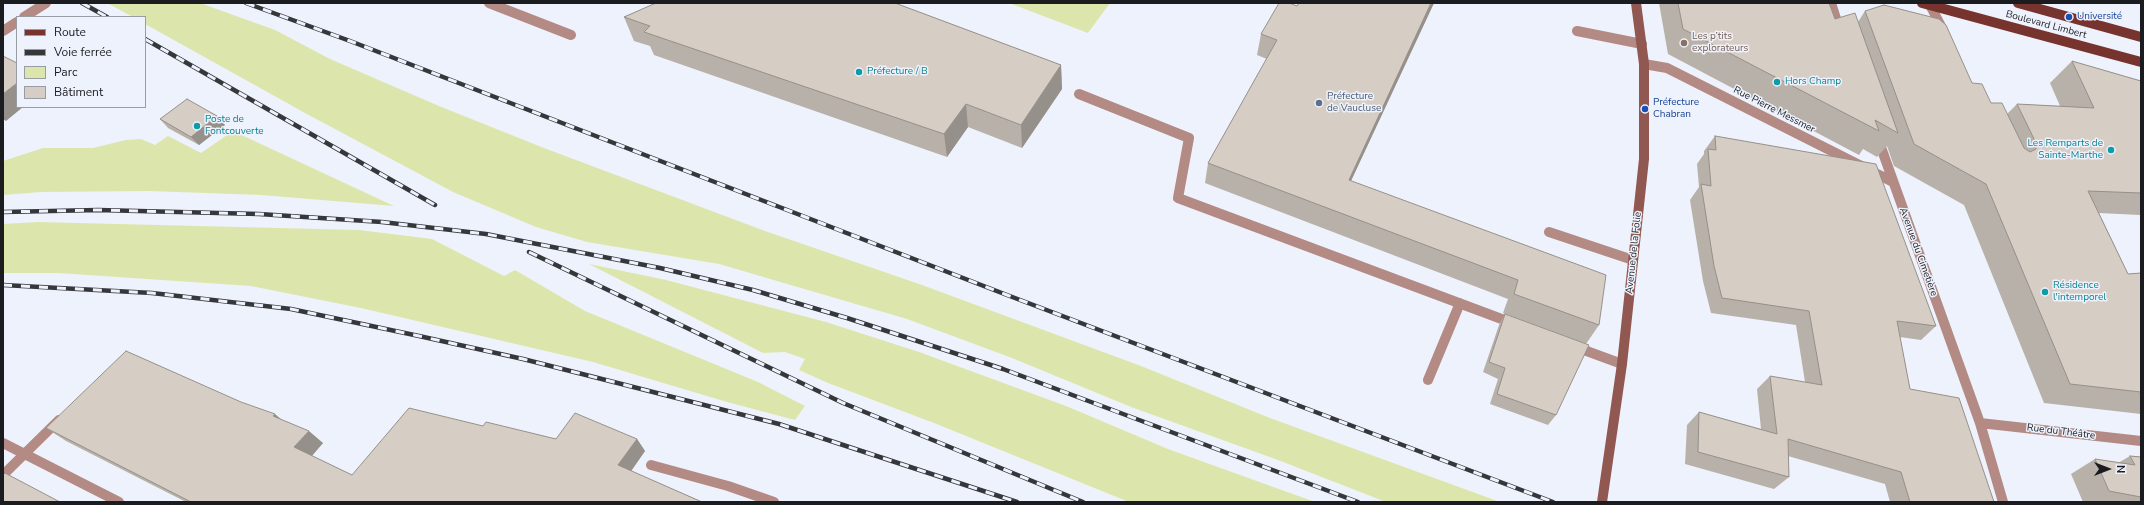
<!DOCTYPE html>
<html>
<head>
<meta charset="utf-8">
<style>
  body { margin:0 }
  #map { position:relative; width:2144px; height:505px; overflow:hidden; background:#eef2fc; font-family:"Nunito Sans",sans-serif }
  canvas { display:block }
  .frame { position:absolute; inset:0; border:4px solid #1b1c20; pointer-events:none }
  .legend { position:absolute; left:16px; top:16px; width:130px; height:92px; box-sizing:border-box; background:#eef2fc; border:1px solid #9a9ca4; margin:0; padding:5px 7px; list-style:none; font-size:12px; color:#1b1c20 }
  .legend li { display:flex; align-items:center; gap:8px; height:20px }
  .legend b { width:20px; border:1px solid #9a9ca4 }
  .north { position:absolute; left:2088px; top:449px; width:40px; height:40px; -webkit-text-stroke:3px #eef2fc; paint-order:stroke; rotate:90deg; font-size:11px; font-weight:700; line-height:16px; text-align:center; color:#1b1c20 }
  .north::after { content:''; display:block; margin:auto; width:14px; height:18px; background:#1b1c20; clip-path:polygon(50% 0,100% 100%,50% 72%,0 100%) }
</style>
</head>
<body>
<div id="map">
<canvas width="2144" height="505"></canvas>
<div class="frame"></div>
<ul class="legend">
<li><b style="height:5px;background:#77332d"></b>Route</li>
<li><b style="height:5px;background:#35373b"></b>Voie ferrée</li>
<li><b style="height:11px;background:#dce6ac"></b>Parc</li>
<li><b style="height:11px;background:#d6cec5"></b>Bâtiment</li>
</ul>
<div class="north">N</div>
</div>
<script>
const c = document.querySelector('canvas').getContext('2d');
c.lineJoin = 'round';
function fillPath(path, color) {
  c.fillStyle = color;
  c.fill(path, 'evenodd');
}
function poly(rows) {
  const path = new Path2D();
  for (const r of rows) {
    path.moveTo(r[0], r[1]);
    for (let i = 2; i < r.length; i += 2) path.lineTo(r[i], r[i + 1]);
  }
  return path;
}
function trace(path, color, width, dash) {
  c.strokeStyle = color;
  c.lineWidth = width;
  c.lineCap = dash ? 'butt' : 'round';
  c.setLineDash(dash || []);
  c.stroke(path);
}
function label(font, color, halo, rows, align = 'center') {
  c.font = font + ' "Nunito Sans",sans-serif';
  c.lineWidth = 3;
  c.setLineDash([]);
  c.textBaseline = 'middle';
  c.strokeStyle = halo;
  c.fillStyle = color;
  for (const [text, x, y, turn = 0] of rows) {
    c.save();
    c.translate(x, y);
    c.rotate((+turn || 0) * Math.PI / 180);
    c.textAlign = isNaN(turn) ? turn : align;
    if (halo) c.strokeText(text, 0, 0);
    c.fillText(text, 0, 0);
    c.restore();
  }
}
fillPath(poly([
  [107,3,200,3,275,30,330,59,439,106,544,148,765,231,922,285,1141,366,1270,418,1500,502,1386,502,1278,460,1131,407,1012,358,907,319,719,264,587,242,536,227,453,192,305,113,145,24,145,17,133,17],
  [1009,3,1110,3,1088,33],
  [233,131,394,206,261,195,149,191,41,192,3,195,3,161,43,148,93,148,126,140,141,139,155,145,168,136,201,153],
  [38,222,359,230,432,239,504,276,515,270,585,311,758,382,805,406,795,420,727,402,593,362,361,308,251,286,58,273,3,273,3,224],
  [589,264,666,280,826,322,919,352,1066,406,1168,449,1315,502,1129,502,934,423,828,383,799,370,805,359,785,352,763,353]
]), '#dce6ac');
trace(poly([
  [489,3,571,35],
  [1930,5,1943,30],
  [1577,31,1642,44],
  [1079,94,1189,138,1178,198,1515,324],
  [1549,232,1633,260],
  [1573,346,1622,364],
  [1428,380,1460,303],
  [651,465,728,486,774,502]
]), '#b38a84', 10);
trace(poly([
  [1831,3,1840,31],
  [24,17,46,3],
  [3,31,17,22],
  [1644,64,1667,68,1893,182],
  [1878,139,1980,423,2003,502],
  [1980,423,2141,441],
  [3,443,119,502],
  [3,475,59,420]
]), '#b38a84', 10);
trace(poly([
  [1602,502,1622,364,1644,159,1644,64,1636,3]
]), '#915851', 10);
trace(poly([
  [1922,3,2141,62],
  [2018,3,2141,37]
]), '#77332d', 10);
const rail = poly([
  [82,3,107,17],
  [246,3,350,41,1007,295,1553,502],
  [145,39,435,205],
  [3,212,98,210,259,214,382,222,486,234,660,268,753,290,847,318,1003,369,1358,502],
  [529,252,843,403,1083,502],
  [3,285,152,293,291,309,419,336,523,359,779,424,1017,502]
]);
trace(rail, '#35373b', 4.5);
trace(rail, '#eef2fc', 3, [9]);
fillPath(poly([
  [649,3,895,3,1061,65,1062,89,1022,148,968,127,947,157,654,55,650,46,634,41,624,17,653,5],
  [1299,3,1434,3,1351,181,1599,325,1586,344,1503,313,1508,299,1205,183,1208,163,1267,59,1257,55,1261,34,1297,6],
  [1659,3,1829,3,1835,19,1858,22,1865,11,1972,83,1991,103,2007,114,2017,104,2060,106,2050,83,2072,61,2141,81,2141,215,2140,215,2099,213,2128,274,2141,273,2141,414,2044,403,1964,205,1894,166,1887,146,1877,157,1863,149,1859,155,1668,54],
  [160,119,225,125,199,145,168,128],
  [1715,136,1936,326,1921,340,1900,337,1910,389,1994,502,1890,502,1885,484,1788,456,1789,477,1774,489,1685,464,1687,425,1699,412,1761,429,1757,389,1770,376,1805,382,1796,325,1711,313,1703,281,1690,200,1699,187,1697,164,1704,154,1704,151],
  [1505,314,1556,415,1548,425,1490,404,1498,379,1483,372,1499,325],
  [282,420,323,443,312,456,352,475,483,426,556,439,637,439,645,451,631,471,702,502,186,502,66,441,46,428],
  [2130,456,2141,457,2141,502,2083,502,2071,474,2095,459,2118,463]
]), '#b8b1a9');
fillPath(poly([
  [1431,3,1434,3,1342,200,1349,180],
  [1061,65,1062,89,1022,148,1021,125],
  [17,83,17,107,23,107,6,121,3,119,3,94],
  [966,104,968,127,947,157,944,134],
  [217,116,225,125,199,145,191,137],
  [275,414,290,427,273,416],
  [309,431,323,443,309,459,294,447],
  [637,439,645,451,627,477,618,465]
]), '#96908a');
const building = poly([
  [656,3,895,3,1061,65,1021,125,966,104,944,134,644,32,650,26,624,17,656,3],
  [1279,3,1289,3,1297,6,1299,3,1431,3,1349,180,1606,275,1599,325,1514,294,1518,280,1208,163,1277,40,1261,34,1279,3],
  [1678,3,1829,3,1835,19,1855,13,1898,133,1875,120,1879,131,1683,29,1678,3],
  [1884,5,1939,19,1946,25,1972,83,1982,84,1991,103,2002,103,2024,148,2030,152,2036,149,2036,143,2017,104,2094,108,2072,61,2141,81,2141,193,2088,191,2128,274,2141,273,2141,392,2070,384,1986,184,1914,144,1865,11,1884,5],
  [3,56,17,63,17,83,3,94,3,56],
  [187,99,217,116,191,137,160,119,187,99],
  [1715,136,1876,164,1936,326,1897,321,1910,389,1959,398,1994,502,1910,502,1901,472,1788,439,1789,477,1698,452,1699,412,1777,434,1770,376,1822,385,1809,311,1722,298,1714,266,1701,184,1711,186,1708,149,1716,150,1715,136],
  [1505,314,1589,345,1556,415,1497,394,1505,368,1489,362,1505,314],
  [126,351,241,402,275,414,273,416,309,431,294,447,352,475,409,408,483,426,486,422,556,439,575,413,637,439,618,465,702,502,191,502,46,428,126,351],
  [2130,456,2141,457,2141,497,2109,491,2095,459,2135,465,2130,456],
  [5,473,60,502,3,502,3,474,4,474,5,473]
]);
fillPath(building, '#d6cec5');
trace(building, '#96908a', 1);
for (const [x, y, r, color] of [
  [2069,17,4,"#1a4fb4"],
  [1684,43,4,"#8d6e63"],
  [859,72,4,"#0f9aa8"],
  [1777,82,4,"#0f9aa8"],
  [1319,103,4,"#5c6f8a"],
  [1645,109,4,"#1a4fb4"],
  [197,126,4,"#0f9aa8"],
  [2111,150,4,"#0f9aa8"],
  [2045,292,4,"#0f9aa8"]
]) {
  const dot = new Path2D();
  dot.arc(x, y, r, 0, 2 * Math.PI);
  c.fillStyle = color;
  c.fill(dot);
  trace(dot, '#eef2fc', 1.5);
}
label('10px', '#164399', '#eef2fc', [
  ["Université",2077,17],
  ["Préfecture",1653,103],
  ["Chabran",1653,115]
], 'left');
label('10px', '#1b1c20', '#eef2fc', [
  ["Boulevard Limbert",2046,25,15],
  ["Rue Pierre Messmer",1774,110,27],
  ["Avenue du Cimetière",1918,252,70],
  ["Avenue de la Folie",1634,253,-84],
  ["Rue du Théâtre",2061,432,7]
]);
label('10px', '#785e54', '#eef2fc', [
  ["Les p’tits",1692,37],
  ["explorateurs",1692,49]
], 'left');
label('10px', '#0d838f', '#eef2fc', [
  ["Préfecture / B",867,72],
  ["Hors Champ",1785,82],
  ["Poste de",205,120],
  ["Fontcouverte",205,132],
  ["Les Remparts de",2103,144,"right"],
  ["Sainte-Marthe",2103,156,"right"],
  ["Résidence",2053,286],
  ["l'intemporel",2053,298]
], 'left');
label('10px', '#4e5e75', '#eef2fc', [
  ["Préfecture",1327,97],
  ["de Vaucluse",1327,109]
], 'left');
</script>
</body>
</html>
